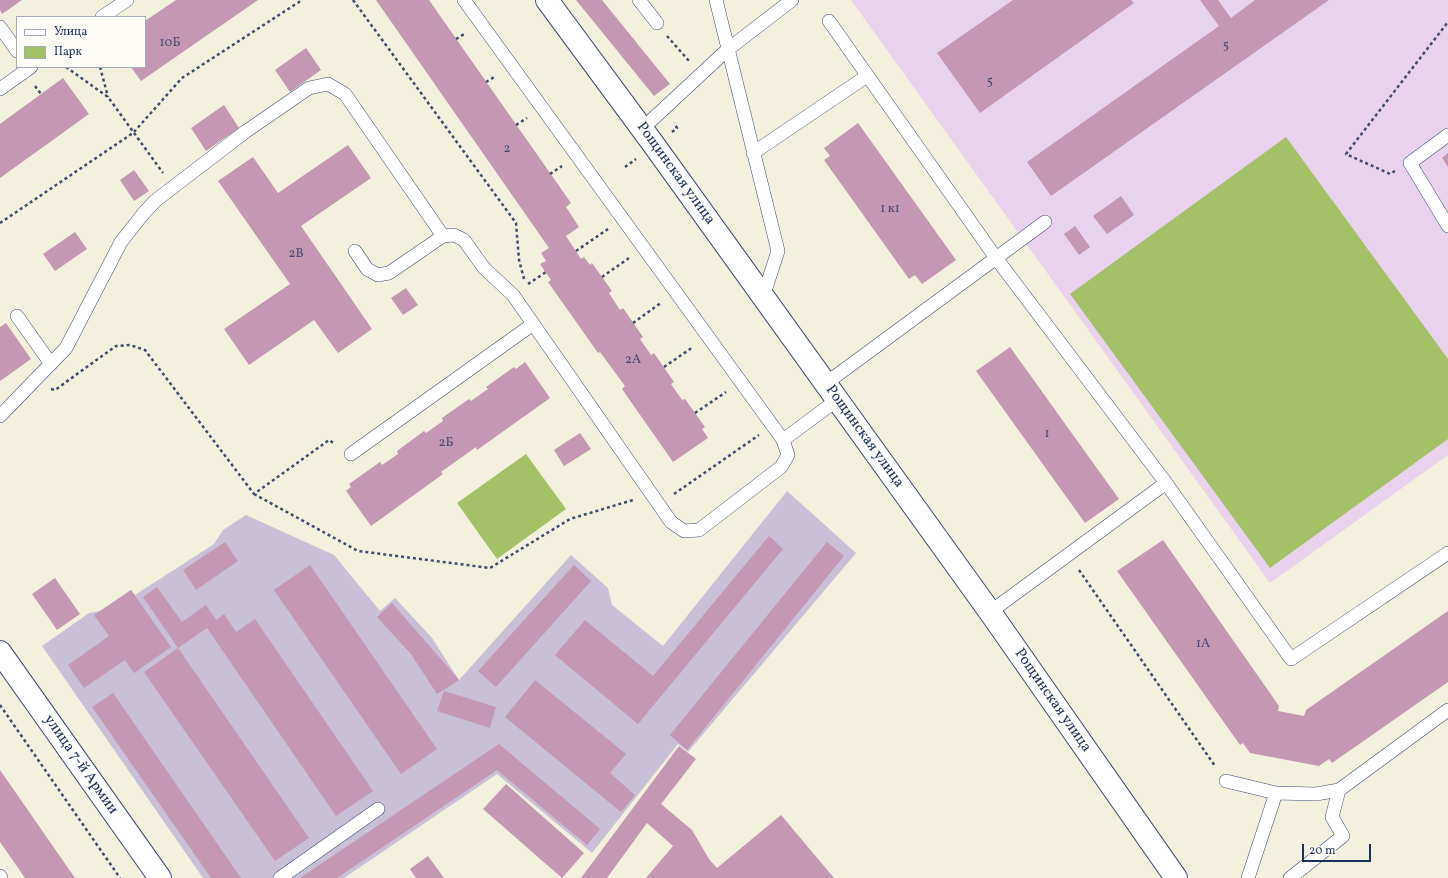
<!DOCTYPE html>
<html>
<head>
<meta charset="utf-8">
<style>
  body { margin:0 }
  #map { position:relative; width:1448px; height:878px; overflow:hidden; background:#f3f0de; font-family:Vollkorn,serif }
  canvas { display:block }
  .legend { position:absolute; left:16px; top:16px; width:130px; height:52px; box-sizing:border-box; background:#fdfcf7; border:1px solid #a3aaba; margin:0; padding:5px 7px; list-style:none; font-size:12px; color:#1b2f5e }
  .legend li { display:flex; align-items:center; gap:8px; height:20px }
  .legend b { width:20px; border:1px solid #a3aaba }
  .scale { position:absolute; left:1302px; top:844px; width:69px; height:18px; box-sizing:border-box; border:2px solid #1b2f5e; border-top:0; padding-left:5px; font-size:12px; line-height:14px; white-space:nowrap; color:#1b2f5e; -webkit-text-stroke:3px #fdfcf7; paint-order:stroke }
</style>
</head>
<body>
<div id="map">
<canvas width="1448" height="878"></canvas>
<ul class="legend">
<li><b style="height:5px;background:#fff"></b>Улица</li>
<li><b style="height:11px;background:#a5c167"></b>Парк</li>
</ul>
<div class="scale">20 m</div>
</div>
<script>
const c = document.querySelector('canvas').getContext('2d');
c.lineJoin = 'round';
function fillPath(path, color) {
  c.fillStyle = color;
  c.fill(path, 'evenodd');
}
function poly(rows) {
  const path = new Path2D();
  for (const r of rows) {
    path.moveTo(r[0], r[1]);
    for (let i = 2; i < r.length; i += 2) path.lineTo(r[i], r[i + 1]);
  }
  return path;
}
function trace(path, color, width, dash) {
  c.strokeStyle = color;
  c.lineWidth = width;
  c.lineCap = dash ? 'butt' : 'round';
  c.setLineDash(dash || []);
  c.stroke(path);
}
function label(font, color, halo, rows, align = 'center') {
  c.font = font + ' Vollkorn,serif';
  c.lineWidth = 3;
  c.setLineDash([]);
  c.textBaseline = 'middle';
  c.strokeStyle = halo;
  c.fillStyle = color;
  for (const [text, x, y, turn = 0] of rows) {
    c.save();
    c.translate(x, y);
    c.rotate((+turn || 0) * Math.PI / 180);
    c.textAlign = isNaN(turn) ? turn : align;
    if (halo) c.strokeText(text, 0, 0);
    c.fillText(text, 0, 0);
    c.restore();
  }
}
fillPath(poly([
  [851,0,1448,0,1448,455,1270,583]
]), '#e9d2ed');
fillPath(poly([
  [787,491,856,553,688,752,678,744,592,853,497,774,344,878,203,878,42,646,89,613,101,611,131,590,135,595,214,544,223,530,246,515,334,555,380,611,395,598,432,638,459,680,571,555,608,588,612,605,663,646]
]), '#c9bfd7');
fillPath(poly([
  [1286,137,1448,359,1448,439,1270,568,1070,294],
  [526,454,566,509,497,559,457,503]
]), '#a5c167');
fillPath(poly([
  [0,0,22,0,2,14,0,10],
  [176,0,258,0,141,81,131,67,145,67,145,21],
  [376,0,429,0,571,203,566,207,579,227,566,236,581,259,584,257,590,265,592,263,612,291,609,293,620,310,623,308,643,337,640,339,651,355,654,353,674,382,671,384,682,400,685,399,705,427,702,429,708,438,673,462,622,389,625,386,600,352,598,353,548,282,551,280,540,264,546,261,541,253,549,248],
  [576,0,602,0,670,84,654,96],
  [1013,0,1131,0,1134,3,980,113,937,53],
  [1200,0,1218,0,1231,18,1255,0,1329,0,1051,196,1027,162,1219,26],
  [306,48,321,70,290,92,275,70],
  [63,78,89,114,0,178,0,124],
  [224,105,239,128,206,151,191,128],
  [858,123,956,260,922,284,915,275,909,279,824,160,830,156,824,148],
  [348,145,371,178,301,226,372,329,338,353,314,320,249,365,224,329,290,284,218,181,253,157,278,193],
  [1448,153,1448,167,1442,158],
  [134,170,149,191,134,201,120,180],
  [1121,196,1134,215,1107,234,1093,216],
  [1075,226,1090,247,1079,255,1064,234],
  [75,232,87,249,55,271,43,254],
  [406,288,418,305,403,315,391,298],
  [6,323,31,359,0,381,0,327],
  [1010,347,1119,499,1085,523,976,371],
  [525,362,550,398,477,450,476,447,441,472,443,474,371,526,346,491,351,487,349,484,380,462,382,465,398,454,397,451,424,431,426,433,443,421,442,418,469,399,471,401,488,389,486,387,514,367,516,369],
  [580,433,591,449,564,466,554,450],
  [769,536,783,549,638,724,555,655,585,620,653,676],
  [1163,540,1279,706,1278,711,1304,716,1306,710,1448,611,1448,682,1332,763,1329,759,1319,766,1250,753,1243,743,1240,745,1117,571],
  [225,542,238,561,196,590,183,570],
  [827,542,844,556,687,750,670,735],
  [310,565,437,749,401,774,274,590],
  [574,565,591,581,496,687,478,671],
  [55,578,80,614,57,630,32,594],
  [157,587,182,622,206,605,216,620,224,614,236,632,255,619,373,791,336,816,207,628,178,648,143,597],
  [131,590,171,647,134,673,125,660,84,688,68,665,109,636,94,615],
  [392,603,459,680,437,694,411,654,377,617],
  [178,648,309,838,275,861,144,672],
  [535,680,626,754,610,773,635,795,621,812,505,717],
  [444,691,496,707,490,728,437,711],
  [113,693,241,878,211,878,92,707],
  [499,744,600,829,587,845,497,770,337,878,300,878],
  [679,746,696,759,661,804,692,830,709,859,717,868,781,815,834,878,646,878,673,846,647,823,607,878,581,878],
  [0,770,75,878,25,878,0,842],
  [506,784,584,853,562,878,483,809],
  [428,856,444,878,416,878,410,869]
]), '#c497b3');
const lane = poly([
  [464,0,783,440],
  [639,0,657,23],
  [716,0,778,251,763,297],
  [102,17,127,0],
  [829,21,996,258,1166,483,1291,659,1448,553],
  [0,27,17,51],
  [0,89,31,67],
  [642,129,727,50,792,0],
  [1448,135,1410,163,1448,226],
  [753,153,867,76],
  [355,251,367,269,378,275,389,273,443,236,454,235,464,240,484,268,513,295,671,522,684,531,699,530,781,467,788,455,783,440,837,400],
  [17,316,51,364],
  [825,384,1045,222],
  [0,416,66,348,121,242,143,214,155,201,245,132,309,88,328,84,345,94,443,236],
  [351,454,533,324],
  [990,612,1166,483],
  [1226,781,1276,793,1316,794,1339,790,1448,710],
  [0,876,1,878],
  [280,878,378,809],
  [1248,878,1276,793],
  [1290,878,1343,836,1332,817,1339,790]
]);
const secondary = poly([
  [547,0,654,145,990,612,1176,878],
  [0,652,160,878]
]);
trace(lane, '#3b4c71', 14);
trace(secondary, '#3b4c71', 24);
trace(poly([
  [353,0,516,223,519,260,524,279],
  [667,36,689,61],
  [456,39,466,33],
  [66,67,108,97,163,173],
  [100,67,108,97],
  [486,82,496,76],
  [35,86,41,94],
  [516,125,527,118],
  [672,132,677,128,674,123],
  [625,167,636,159],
  [1395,171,1390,174,1346,154,1448,22],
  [550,174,562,166],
  [0,223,133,133,182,78,302,0],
  [576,251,608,229],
  [602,277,629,258],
  [528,284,546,272],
  [633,323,662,302],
  [664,367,693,347],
  [51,389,55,390,116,346,130,345,145,350,254,494,329,440,335,444],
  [695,413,726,392],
  [254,494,358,551,490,568,570,519,633,500],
  [674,494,759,435],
  [1079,570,1215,766],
  [0,705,120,878]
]), '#3b4c71', 2.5, [3, 3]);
trace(lane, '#fff', 13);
trace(secondary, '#fff', 22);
label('13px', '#454973', null, [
  ["10Б",170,44],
  ["5",1226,47],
  ["5",990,83],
  ["2",507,150],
  ["1 к1",890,210],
  ["2В",296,255],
  ["2А",633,361],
  ["1",1047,435],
  ["2Б",446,444],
  ["1А",1203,645]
]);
label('15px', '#1b2f5e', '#fdfcf7', [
  ["Рощинская улица",675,174,54],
  ["Рощинская улица",864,437,54],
  ["Рощинская улица",1052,701,55],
  ["улица 7-й Армии",80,765,55]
]);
</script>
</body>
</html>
